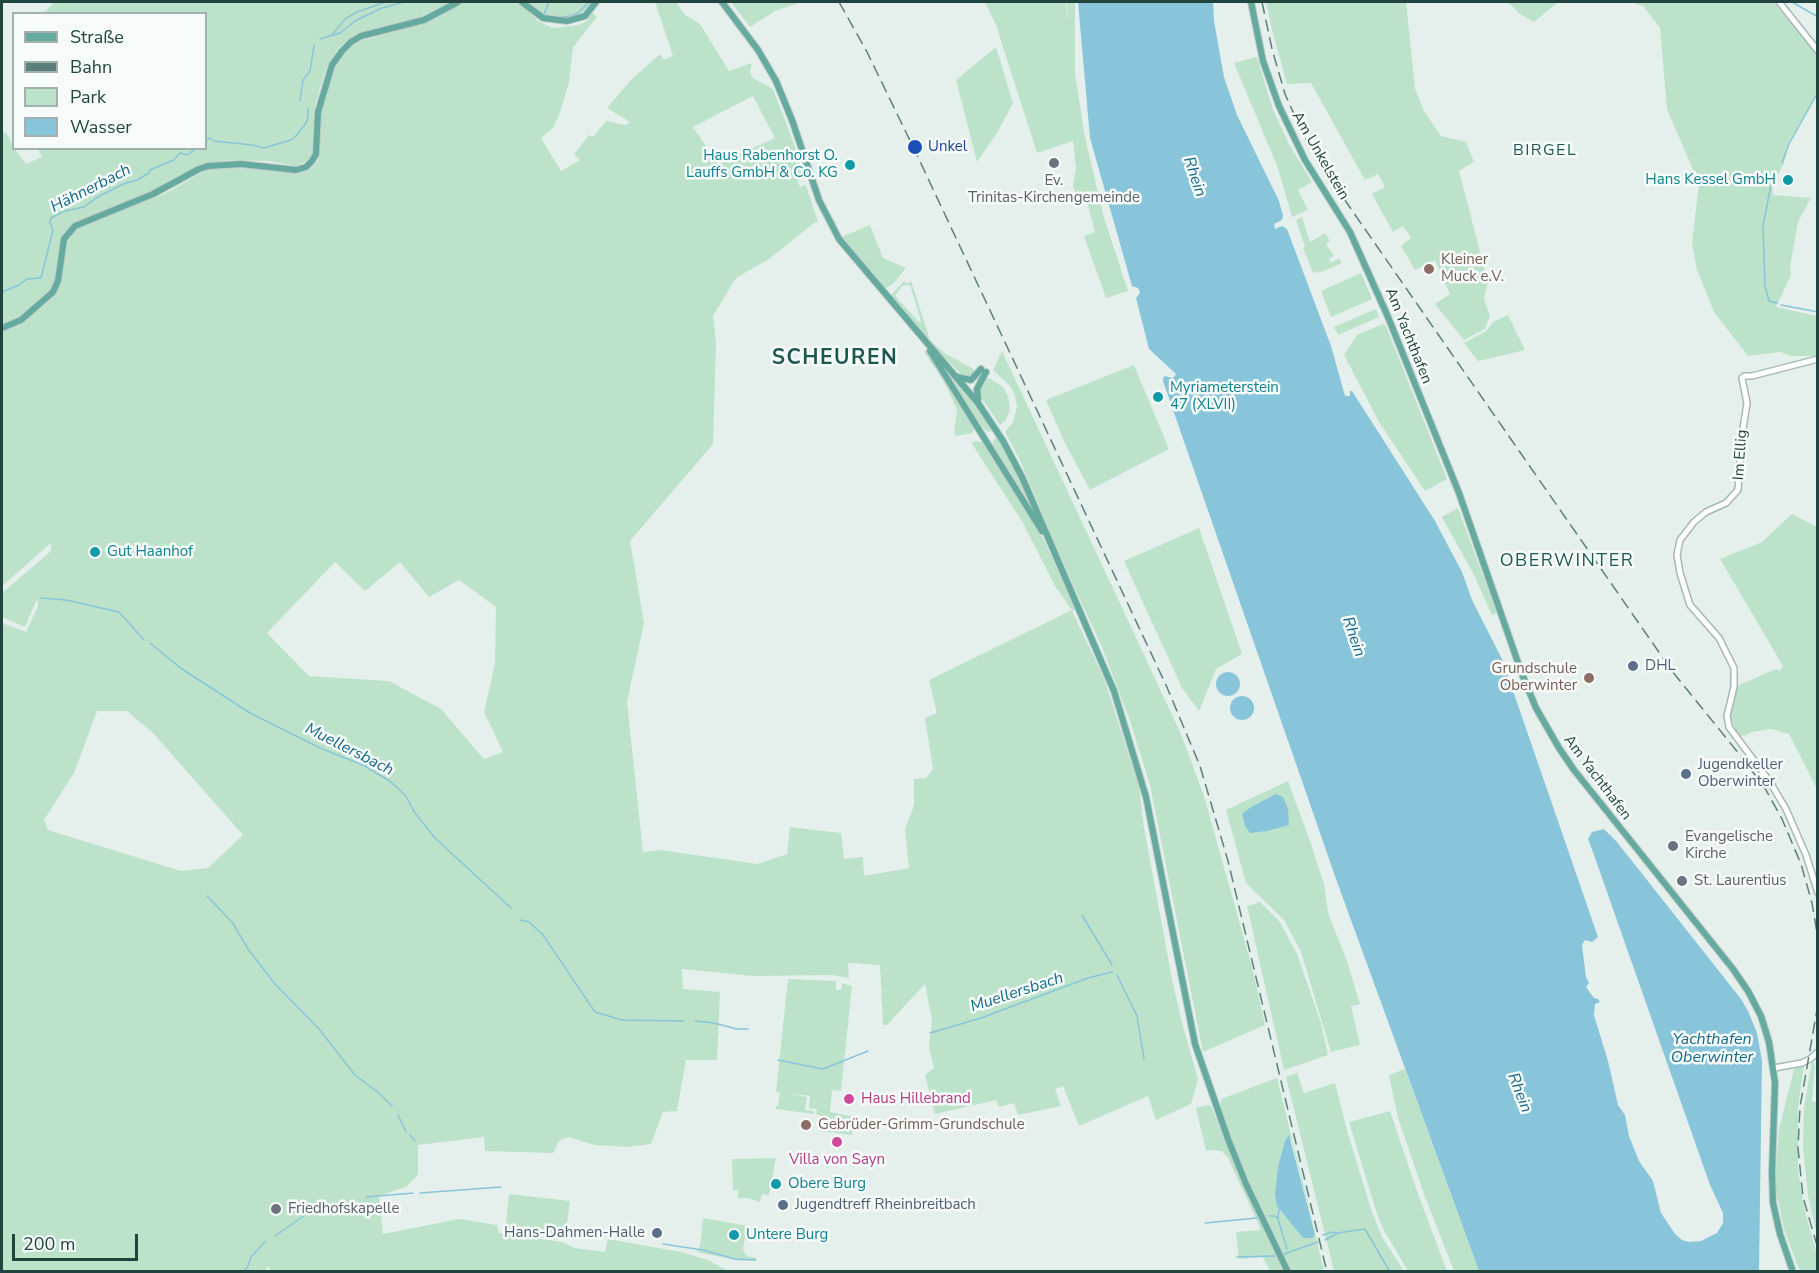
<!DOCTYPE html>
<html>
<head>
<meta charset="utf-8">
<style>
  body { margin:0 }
  #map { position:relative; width:1819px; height:1273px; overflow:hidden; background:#e5f0ec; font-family:"Nunito Sans",sans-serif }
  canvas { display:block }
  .frame { position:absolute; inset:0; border:3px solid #21443e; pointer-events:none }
  .legend { position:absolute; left:12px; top:12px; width:195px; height:138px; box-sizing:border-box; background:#f6fbf9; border:2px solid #a1b2ae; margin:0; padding:8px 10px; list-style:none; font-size:18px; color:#21443e }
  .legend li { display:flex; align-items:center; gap:12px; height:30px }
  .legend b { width:30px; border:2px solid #a1b2ae }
  .scale { position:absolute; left:12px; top:1234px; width:126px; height:27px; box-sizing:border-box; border:3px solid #21443e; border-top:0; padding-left:8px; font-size:18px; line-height:21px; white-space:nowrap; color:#21443e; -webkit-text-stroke:4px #f6fbf9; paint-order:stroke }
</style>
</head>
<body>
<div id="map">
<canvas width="1819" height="1273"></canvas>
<div class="frame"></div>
<ul class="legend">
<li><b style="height:8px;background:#65aa9f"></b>Straße</li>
<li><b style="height:8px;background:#5c7f79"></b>Bahn</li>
<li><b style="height:16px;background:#bce3ca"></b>Park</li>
<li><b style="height:16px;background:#88c5da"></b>Wasser</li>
</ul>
<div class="scale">200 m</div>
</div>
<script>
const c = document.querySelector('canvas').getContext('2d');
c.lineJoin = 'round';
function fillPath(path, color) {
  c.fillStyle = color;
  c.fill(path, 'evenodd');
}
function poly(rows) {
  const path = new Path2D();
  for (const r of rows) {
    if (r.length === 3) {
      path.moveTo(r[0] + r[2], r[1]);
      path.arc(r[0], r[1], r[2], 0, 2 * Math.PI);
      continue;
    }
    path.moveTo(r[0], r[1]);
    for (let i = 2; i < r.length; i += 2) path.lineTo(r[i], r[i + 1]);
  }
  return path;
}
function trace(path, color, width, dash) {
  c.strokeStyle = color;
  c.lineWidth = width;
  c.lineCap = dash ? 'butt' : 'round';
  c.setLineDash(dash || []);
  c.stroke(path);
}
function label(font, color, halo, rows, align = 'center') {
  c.font = font + ' "Nunito Sans",sans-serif';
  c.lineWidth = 5;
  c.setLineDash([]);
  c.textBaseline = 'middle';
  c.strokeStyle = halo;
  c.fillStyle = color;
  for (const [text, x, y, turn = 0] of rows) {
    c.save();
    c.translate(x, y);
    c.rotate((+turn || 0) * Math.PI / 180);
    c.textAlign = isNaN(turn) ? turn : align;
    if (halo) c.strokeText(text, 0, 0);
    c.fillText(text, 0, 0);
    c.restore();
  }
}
fillPath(poly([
  [55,2,452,2,420,17,352,38,339,47,327,67,320,88,315,106,313,154,309,160,297,166,267,161,230,160,206,163,141,196,73,224,67,230,60,244,55,281,51,292,24,315,11,324,2,325,2,133,6,132,14,148,26,164,42,157,38,149,206,148,206,14,43,13],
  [462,2,519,2,538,21,553,28,579,25,587,21,592,13,597,17,573,47,569,82,559,115,553,128,541,138,561,171,580,160,574,154,589,135,593,137,606,121,626,125,630,122,607,108,631,80,660,54,664,60,673,56,655,2,676,2,685,15,700,24,729,71,752,63,750,72,753,78,773,89,794,144,802,174,796,176,800,187,806,185,818,222,814,223,769,259,736,278,713,316,716,343,713,444,630,541,644,623,627,702,643,852,660,850,758,864,787,854,790,827,841,833,844,859,863,857,864,876,909,868,905,829,914,806,914,779,926,778,933,769,925,718,937,713,929,680,1072,610,1055,586,1023,523,972,444,973,441,982,442,1033,518,1069,592,1076,608,1072,611,1104,678,1139,787,1144,828,1172,979,1181,1019,1198,1079,1191,1104,1156,1120,1148,1096,1079,1126,1063,1086,1055,1089,1061,1106,1018,1115,1014,1103,999,1107,996,1100,935,1114,925,1075,934,1068,929,1047,932,1020,925,984,887,1025,883,1025,880,965,848,963,849,978,832,975,753,976,682,969,683,989,720,992,717,1060,686,1060,677,1111,663,1112,651,1144,627,1147,595,1145,568,1137,559,1141,553,1153,485,1151,484,1137,418,1145,418,1175,406,1187,379,1196,383,1234,459,1219,497,1225,499,1233,562,1242,575,1248,605,1252,608,1239,681,1252,708,1260,728,1271,268,1271,270,1269,268,1267,263,1272,2,1271,2,623,26,632,38,606,37,599,25,627,2,617,2,593,51,551,51,543,2,586,2,332,22,324,51,299,60,286,68,241,75,230,168,192,206,170,220,167,253,169,297,174,310,169,318,161,320,111,335,66,346,50,361,41,428,22],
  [753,96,775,138,718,164,693,127],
  [335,562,365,591,400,562,429,597,459,580,496,607,495,664,484,712,503,752,484,759,441,709,389,681,309,676,267,633],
  [97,711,127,711,153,733,243,835,208,868,181,871,48,830,44,820,74,773],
  [527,2,593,2,581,16,570,19,544,17],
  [731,2,801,2,775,11,750,27],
  [985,2,1066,2,1068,23,1067,2,1075,2,1075,74,1085,137,1104,218,1128,291,1106,298,1084,236,1095,232,1086,198,1078,200,1073,186,1076,168,1073,141,1037,153,996,25],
  [1266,2,1406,2,1415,89,1424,111,1441,136,1466,142,1474,162,1459,171,1488,282,1484,299,1490,316,1485,329,1464,340,1435,304,1450,294,1435,260,1415,270,1401,246,1411,238,1403,226,1393,232,1372,194,1385,187,1378,174,1365,180,1311,83,1287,84,1272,30],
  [1508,2,1558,2,1534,22,1520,14],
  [1631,2,1773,2,1817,54,1817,96,1789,142,1784,163,1772,185,1773,195,1811,198,1798,222,1790,267,1791,275,1776,307,1817,316,1817,356,1791,356,1780,352,1748,356,1714,312,1697,270,1692,243,1699,184,1667,109,1660,28,1643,6],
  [996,47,1013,103,997,133,977,162,956,80],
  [1257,57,1273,110,1289,144,1312,182,1298,190,1308,210,1292,217,1278,168,1234,63],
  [1302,217,1310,242,1325,233,1330,241,1326,244,1334,256,1329,259,1331,263,1339,258,1342,263,1319,273,1318,271,1313,273,1303,248,1305,247,1296,220],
  [870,225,883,258,906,268,893,284,885,289,842,237],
  [1361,273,1372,299,1331,317,1321,291],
  [904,281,907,284,911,281,912,284,930,340,944,353,972,368,975,372,971,377,962,375,933,346,890,296],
  [910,285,921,321,919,322,895,296,902,286],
  [1376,309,1379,317,1338,335,1334,327],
  [1508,315,1525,350,1478,361,1464,343,1486,331,1493,322],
  [1383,324,1386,326,1447,479,1425,491,1379,422,1344,355,1357,335],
  [926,350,976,428,972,433,956,436,954,433,957,409,944,382,924,352],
  [1002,351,1181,734,1204,796,1252,967,1265,1025,1203,1052,1150,785,1130,721,1102,647,1057,550,1019,458,1005,432,1013,422,1017,407,1015,396,1011,387,993,370],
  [1134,365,1169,449,1090,490,1065,443,1046,400],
  [944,368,977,407,993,430,988,432,981,426],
  [989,378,1003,387,1008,396,1010,410,1006,420,1000,425,980,396,980,390,985,379],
  [998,437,1015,469,1036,514,993,445,993,440],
  [1458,508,1497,613,1492,615,1474,575,1442,517],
  [1792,514,1817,527,1817,789,1789,734,1771,729,1752,732,1744,736,1738,735,1730,716,1737,688,1739,685,1776,669,1780,671,1783,666,1720,559,1762,542],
  [1199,528,1242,654,1216,669,1199,711,1182,688,1124,561],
  [1288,781,1311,844,1324,884,1328,913,1347,961,1360,1004,1351,1006,1360,1045,1331,1052,1301,952,1284,920,1246,883,1226,810],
  [1260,902,1280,922,1297,954,1321,1023,1328,1055,1284,1070,1247,906],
  [788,979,836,981,836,990,841,990,842,983,852,986,841,1091,832,1090,830,1112,855,1117,852,1135,819,1131,821,1116,816,1114,817,1109,809,1108,810,1096,784,1093,807,1097,805,1110,814,1111,814,1114,776,1109,776,1106,778,1106,780,1093,776,1092],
  [1812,1061,1815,1064,1812,1101,1818,1103,1817,1236,1808,1196,1803,1148,1804,1107],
  [1804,1065,1798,1107,1798,1170,1804,1207,1817,1255,1817,1271,1801,1271,1798,1267,1784,1229,1776,1190,1776,1168,1779,1129,1794,1069],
  [1405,1069,1479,1271,1454,1271,1425,1197,1398,1118,1389,1075],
  [1297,1073,1304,1093,1335,1083,1348,1134,1371,1209,1382,1237,1404,1271,1334,1271,1286,1077],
  [1277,1078,1308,1202,1324,1271,1292,1271,1249,1181,1220,1109,1221,1099],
  [1291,1138,1314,1231,1303,1238,1277,1206],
  [1206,1105,1211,1106,1238,1172,1284,1271,1270,1271,1263,1257,1239,1259,1236,1232,1261,1230,1228,1158,1222,1151,1206,1150,1196,1108],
  [1390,1111,1418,1194,1447,1271,1408,1271,1383,1229,1377,1214,1349,1122],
  [776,1158,769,1195,762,1194,760,1202,747,1198,738,1198,738,1190,733,1190,732,1159],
  [509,1194,570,1201,565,1238,505,1230],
  [703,1218,747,1226,743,1250,747,1256,756,1258,756,1260,741,1261,697,1252,700,1246]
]), '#bce3ca');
fillPath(poly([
  [1078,2,1213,2,1214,21,1224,77,1237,115,1279,201,1283,216,1282,220,1274,224,1275,229,1282,226,1287,229,1331,346,1345,396,1350,396,1350,391,1352,391,1435,521,1462,572,1472,600,1502,659,1598,937,1592,942,1585,940,1582,945,1586,977,1589,983,1586,987,1594,998,1598,999,1600,1002,1595,1004,1594,1015,1608,1061,1618,1105,1625,1115,1629,1136,1639,1161,1653,1181,1661,1213,1675,1234,1682,1240,1689,1242,1701,1241,1717,1233,1723,1223,1723,1213,1710,1185,1594,855,1588,839,1592,832,1604,829,1617,842,1741,999,1748,1011,1757,1033,1762,1061,1759,1271,1479,1271,1336,879,1163,381,1164,376,1173,378,1176,374,1149,349,1136,298,1140,293,1138,288,1132,286,1090,138],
  [1228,684,12],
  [1242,708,12],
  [1276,794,1283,797,1288,809,1289,825,1267,831,1250,833,1245,826,1242,814,1251,807],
  [1289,1135,1314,1231,1314,1237,1312,1238,1303,1238,1277,1206,1275,1194,1278,1167,1285,1141]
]), '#88c5da');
trace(poly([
  [1792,2,1818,17],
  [544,14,549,2],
  [561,17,571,16,578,13,589,2],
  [332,35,345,19,357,12,386,2],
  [320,39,340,33,355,21,382,8,404,2],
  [300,101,303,80,310,71,314,45],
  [206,140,210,138,214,141,252,145,264,148,291,140,296,136,306,123,308,117,308,108],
  [1782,163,1789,144,1818,92],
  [1771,185,1763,226,1765,286,1769,301,1777,303],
  [2,292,19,285,27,279,41,278,53,230,50,223,51,218,65,211,84,207,96,198,123,184,137,180,149,173,150,170,174,160,180,153,188,155,196,148],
  [1781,305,1818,312],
  [41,598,66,600,119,612,144,640],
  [150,643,182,669,250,713,320,748,365,766,391,782,405,795,415,813,436,839,511,908],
  [207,896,232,922,248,949,275,984,319,1029,355,1075,380,1094,392,1106],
  [1082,915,1112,965],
  [520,920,529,922,543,935,595,1012,622,1020,684,1021],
  [1117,975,1137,1016,1144,1059],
  [695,1021,714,1023,737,1029,748,1029],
  [930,1033,981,1018,1088,978,1112,972],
  [778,1060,823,1069,868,1051],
  [398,1115,406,1132],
  [410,1135,415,1141],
  [420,1193,501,1187],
  [366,1197,413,1193],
  [1279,1209,1278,1219,1287,1249],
  [1269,1216,1275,1216,1277,1218],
  [1205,1223,1257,1218],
  [1323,1235,1333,1232,1337,1233],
  [275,1236,308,1213],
  [1325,1240,1338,1233,1365,1229,1390,1272],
  [663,1244,703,1250,735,1259,756,1260],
  [1284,1254,1318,1242],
  [1237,1257,1275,1256],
  [243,1272,248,1266,251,1257,265,1242]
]), '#88c5da', 1.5);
const minor = poly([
  [1779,2,1818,51],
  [1818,359,1752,376,1744,376,1742,378,1747,403,1742,435,1738,490,1726,503,1706,512,1694,522,1680,540,1677,555,1680,573,1690,605,1719,638,1734,668,1734,687,1727,716,1729,727,1770,782,1786,809,1806,855,1818,893],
  [1774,1068,1802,1063,1810,1059,1818,1052]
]);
const major = poly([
  [522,2,543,18,567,21,585,16,596,2],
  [722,2,758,50,776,81,792,120,819,200,839,239,978,403,1003,441,1022,477,1114,691,1146,797,1195,1044,1228,1139,1246,1184,1288,1272],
  [1251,2,1263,61,1279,106,1305,160,1350,232,1388,317,1459,493,1522,674,1536,708,1559,748,1574,770,1733,969,1748,991,1761,1016,1769,1042,1775,1083,1772,1173,1773,1203,1780,1234,1793,1272],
  [2,328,21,320,53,292,58,281,64,239,75,226,153,194,199,169,208,166,241,164,296,170,306,167,312,161,316,154,318,112,332,65,342,51,351,42,361,36,424,20,458,2],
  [930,351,1042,531],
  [957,377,971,380,981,369],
  [978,399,977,389,986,372]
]);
trace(minor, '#a6b9b4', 8);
trace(major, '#c1cbc9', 8);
trace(minor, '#fff', 5);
trace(major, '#65aa9f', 6);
trace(poly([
  [839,2,867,52,917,155,1166,685,1200,766,1228,861,1327,1272],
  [1262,2,1272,49,1285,94,1302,132,1317,160,1672,671,1744,760,1766,790,1782,819,1801,864,1812,903,1818,939],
  [1818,1004,1800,1107,1798,1148,1803,1197,1818,1249]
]), '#5c7f79', 1.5, [12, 6]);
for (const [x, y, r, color] of [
  [915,147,8,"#1a4fb4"],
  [1054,163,6,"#6b7280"],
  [850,165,6,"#0f9aa8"],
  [1788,180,6,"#0f9aa8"],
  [1429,269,6,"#8d6e63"],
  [1158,397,6,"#0f9aa8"],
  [95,552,6,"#0f9aa8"],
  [1633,666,6,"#5c6f8a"],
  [1589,678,6,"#8d6e63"],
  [1686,774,6,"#5c6f8a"],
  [1673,846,6,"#6b7280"],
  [1682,881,6,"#6b7280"],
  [849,1099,6,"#d1479c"],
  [806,1125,6,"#8d6e63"],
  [837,1142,6,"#d1479c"],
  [776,1184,6,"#0f9aa8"],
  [783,1205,6,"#5c6f8a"],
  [276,1209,6,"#6b7280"],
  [657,1233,6,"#5c6f8a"],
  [734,1235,6,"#0f9aa8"]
]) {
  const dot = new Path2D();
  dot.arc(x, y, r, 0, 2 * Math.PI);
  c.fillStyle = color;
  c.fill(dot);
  trace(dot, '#f6fbf9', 2);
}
label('15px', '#164399', '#f6fbf9', [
  ["Unkel",928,147]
], 'left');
label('15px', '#0d838f', '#f6fbf9', [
  ["Haus Rabenhorst O.",838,156,"right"],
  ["Lauffs GmbH & Co. KG",838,173,"right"],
  ["Hans Kessel GmbH",1776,180,"right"],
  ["Myriameterstein",1170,388],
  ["47 (XLVII)",1170,405],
  ["Gut Haanhof",107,552],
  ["Obere Burg",788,1184],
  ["Untere Burg",746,1235]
], 'left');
label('15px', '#21443e', '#f6fbf9', [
  ["Am Unkelstein",1320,156,60],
  ["Am Yachthafen",1408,336,68],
  ["Im Ellig",1741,455,-86],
  ["Am Yachthafen",1597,778,53]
]);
label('15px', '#5b616d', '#f6fbf9', [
  ["Ev.",1054,181,"center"],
  ["Trinitas-Kirchengemeinde",1054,198,"center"],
  ["Evangelische",1685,837],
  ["Kirche",1685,854],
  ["St. Laurentius",1694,881],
  ["Friedhofskapelle",288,1209]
], 'left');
label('15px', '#785e54', '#f6fbf9', [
  ["Kleiner",1441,260],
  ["Muck e.V.",1441,277],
  ["Grundschule",1577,669,"right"],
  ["Oberwinter",1577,686,"right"],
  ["Gebrüder-Grimm-Grundschule",818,1125]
], 'left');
label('15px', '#4e5e75', '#f6fbf9', [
  ["DHL",1645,666],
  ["Jugendkeller",1698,765],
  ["Oberwinter",1698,782],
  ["Jugendtreff Rheinbreitbach",795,1205],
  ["Hans-Dahmen-Halle",645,1233,"right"]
], 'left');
label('15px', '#b23c85', '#f6fbf9', [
  ["Haus Hillebrand",861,1099],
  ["Villa von Sayn",837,1160,"center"]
], 'left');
c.letterSpacing = '1.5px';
label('16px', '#1b5950', '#f6fbf9', [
  ["BIRGEL",1545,151]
]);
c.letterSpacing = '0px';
label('italic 16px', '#146888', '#f6fbf9', [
  ["Rhein",1194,177,71],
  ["Hähnerbach",91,189,-27],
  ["Rhein",1353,637,71],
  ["Muellersbach",349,750,27],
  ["Muellersbach",1017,993,-18],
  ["Yachthafen",1712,1040],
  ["Oberwinter",1712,1058],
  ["Rhein",1519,1093,69]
]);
c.letterSpacing = '1.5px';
label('18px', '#1b5950', '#f6fbf9', [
  ["OBERWINTER",1567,562]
]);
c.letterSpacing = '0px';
c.letterSpacing = '1.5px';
label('bold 21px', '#1b5950', '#f6fbf9', [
  ["SCHEUREN",835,359]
]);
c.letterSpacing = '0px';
</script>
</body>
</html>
